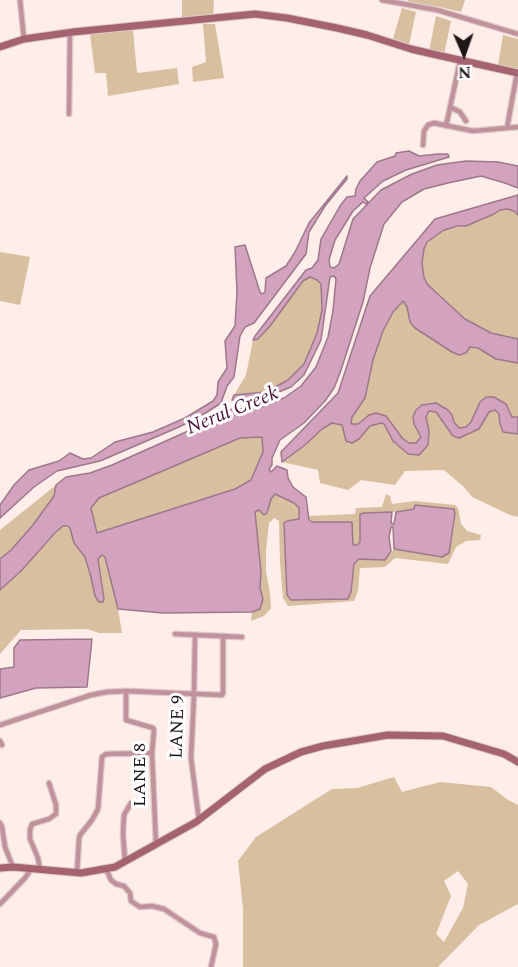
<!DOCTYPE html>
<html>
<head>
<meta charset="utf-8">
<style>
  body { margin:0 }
  #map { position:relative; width:518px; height:967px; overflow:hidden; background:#ffedea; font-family:Spectral,serif }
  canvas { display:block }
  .north { position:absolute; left:434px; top:24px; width:60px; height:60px; -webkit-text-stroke:4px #fff; paint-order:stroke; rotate:178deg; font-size:16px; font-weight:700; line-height:24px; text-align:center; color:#1e1615 }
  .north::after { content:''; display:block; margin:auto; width:21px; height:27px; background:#1e1615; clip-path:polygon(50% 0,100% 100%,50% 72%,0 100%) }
</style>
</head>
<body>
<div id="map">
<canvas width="518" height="967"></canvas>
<div class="north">N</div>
</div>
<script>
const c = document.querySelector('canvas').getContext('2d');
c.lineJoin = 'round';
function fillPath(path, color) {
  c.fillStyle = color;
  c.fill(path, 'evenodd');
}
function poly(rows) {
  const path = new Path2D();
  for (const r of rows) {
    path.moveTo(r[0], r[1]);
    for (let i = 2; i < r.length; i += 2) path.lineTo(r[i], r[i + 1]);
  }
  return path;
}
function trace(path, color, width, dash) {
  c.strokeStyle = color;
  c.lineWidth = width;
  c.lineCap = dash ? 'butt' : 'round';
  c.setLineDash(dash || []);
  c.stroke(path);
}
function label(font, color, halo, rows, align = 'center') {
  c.font = font + ' Spectral,serif';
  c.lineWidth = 6;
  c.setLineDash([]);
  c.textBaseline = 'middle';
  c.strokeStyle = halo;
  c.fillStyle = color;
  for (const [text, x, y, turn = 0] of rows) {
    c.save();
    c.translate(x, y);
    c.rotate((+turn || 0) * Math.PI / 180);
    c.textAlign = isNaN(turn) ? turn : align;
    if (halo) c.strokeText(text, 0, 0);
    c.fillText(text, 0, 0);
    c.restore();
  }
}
fillPath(poly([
  [182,0,214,0,213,16,182,18],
  [408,0,465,0,461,12,440,7,407,3],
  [402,8,416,12,409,45,393,39],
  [436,16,451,21,444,55,429,51],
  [203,24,215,24,224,78,193,82,192,67,206,62],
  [133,30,137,73,177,68,179,84,108,96,106,73,95,73,90,34],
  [503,35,518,39,518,69,498,65],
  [507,209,514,211,518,215,518,339,491,333,465,319,428,285,424,278,422,263,424,249,427,242,444,230,466,226,494,214,500,210],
  [0,252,30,257,20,305,0,301],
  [310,277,317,280,321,284,322,310,317,333,304,364,288,380,266,392,234,395,246,375,253,340,259,339,270,326,303,281],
  [403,301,407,307,410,322,415,328,470,347,478,348,496,359,518,363,518,417,512,417,506,404,494,397,477,408,471,422,466,427,459,428,448,410,436,403,414,424,421,437,417,443,409,443,403,439,386,416,363,419,358,424,351,424,351,417,365,398,373,360,383,331,393,312],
  [495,410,499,414,500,424,515,434,518,434,518,517,510,515,472,497,463,486,444,470,405,471,395,485,361,480,348,490,320,483,318,470,282,462,305,445,322,429,332,423,342,425,346,440,359,439,370,426,380,422,384,424,393,441,408,454,429,431,426,417,428,411,436,412,453,436,479,429,489,412],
  [262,437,263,452,251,480,235,489,97,533,91,508,99,498,240,438],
  [56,485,54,496,33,525,11,550,0,559,0,530],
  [275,494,294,503,299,507,300,511,299,519,287,521,285,557,287,595,289,598,351,592,354,564,358,559,385,560,394,549,442,557,414,509,392,512,364,513,360,514,360,543,357,545,353,545,351,522,312,522,309,520,309,516,355,514,356,508,382,507,386,494,390,496,392,504,415,501,455,505,458,508,461,524,467,531,481,535,480,540,466,541,456,547,448,564,395,558,385,567,360,568,358,591,354,601,288,606,283,598,280,562,279,521,274,518,269,523,266,550,266,572,270,593,271,608,264,616,251,621,252,612,260,609,263,599,260,588,261,572,255,511,260,510,267,513,271,499],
  [63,526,70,528,74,543,85,557,91,577,104,599,98,559,102,555,105,556,118,609,122,633,99,633,87,629,21,630,0,654,0,590,21,571],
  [394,777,402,792,440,782,491,787,508,800,518,805,518,904,479,925,438,967,243,967,243,909,238,861,256,837,332,789,357,788],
  [458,871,468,884,463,908,444,942,436,934,451,896,444,881]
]), '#d7bf9f');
const water = poly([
  [409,151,419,156,438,154,448,154,449,157,406,170,383,181,364,198,368,202,366,204,363,202,353,211,335,240,329,260,330,267,334,268,339,264,353,219,381,190,412,174,437,165,466,161,498,162,518,166,518,188,505,183,481,176,448,183,424,189,402,202,384,224,370,268,363,302,340,373,334,388,325,401,304,423,280,440,272,458,272,465,269,469,271,472,277,466,287,470,288,478,293,487,306,497,309,520,312,522,352,522,353,545,357,545,360,542,360,514,364,513,392,512,391,523,394,524,396,512,414,509,415,505,454,509,455,514,449,553,442,557,394,549,393,527,391,527,389,537,391,551,385,560,359,559,354,564,351,592,348,599,291,600,287,595,284,523,287,521,299,519,299,508,294,503,275,494,271,499,267,513,264,515,259,510,255,512,261,572,260,588,263,599,260,609,252,612,163,613,118,609,105,557,102,555,98,559,104,599,103,602,99,602,95,596,91,577,85,557,74,543,70,528,67,526,63,526,55,533,21,571,0,590,0,559,11,550,33,525,54,496,56,485,66,477,90,473,112,465,204,424,222,410,259,408,284,398,301,386,316,367,328,337,333,311,336,279,334,276,330,277,321,340,304,375,291,387,257,401,232,400,234,395,266,392,288,380,304,364,317,333,322,310,321,284,317,280,310,277,303,281,270,326,258,339,253,340,255,336,306,270,312,268,318,260,321,239,340,206,347,197,355,196,356,189,360,181,377,162,395,156,396,153,409,151],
  [262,437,263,452,251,480,235,489,97,533,91,508,99,498,240,438,262,437],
  [347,176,347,179,325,206,309,232,306,254,254,323,245,327,240,336,234,377,227,386,221,403,204,414,179,427,100,461,57,471,34,487,0,518,0,505,14,485,29,470,59,461,70,453,83,459,91,458,115,442,153,432,185,418,213,401,217,395,218,382,227,368,225,341,235,326,237,292,235,247,245,245,260,292,262,294,265,292,266,278,286,266,295,252,309,223,347,176],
  [518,195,518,215,514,211,507,209,500,210,494,214,466,226,458,226,444,230,427,242,424,249,422,263,424,278,428,285,465,319,491,333,518,339,518,363,496,359,478,348,470,347,466,353,459,355,452,352,415,328,410,322,407,307,403,301,393,312,383,331,373,360,365,398,352,417,351,424,358,424,369,415,376,413,386,416,403,439,409,443,416,443,421,437,414,424,413,417,416,410,422,405,436,403,448,410,452,415,454,422,459,428,466,427,471,422,480,402,486,397,494,397,506,404,512,417,518,417,518,434,503,432,500,424,499,414,495,410,489,412,479,429,459,438,453,436,436,412,429,411,426,417,429,431,428,445,419,455,408,454,393,441,384,424,381,423,370,426,359,439,352,443,346,441,342,425,332,423,322,429,305,445,282,462,281,452,338,393,370,296,435,219,518,195],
  [92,639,87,687,36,688,0,698,0,669,14,667,14,648,20,640,92,639]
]);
fillPath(water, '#d3a2be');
trace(water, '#9d788b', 1.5);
const minor = poly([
  [20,0,24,39],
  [382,0,437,10,518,34],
  [450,107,460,112,466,121],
  [69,114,70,32],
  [446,126,460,61],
  [507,128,517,73],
  [423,145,424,131,428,125,434,123,473,131,518,127],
  [175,634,242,637],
  [195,636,194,695,191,758,199,820],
  [126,691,126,720,153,728,154,730,152,753,156,844],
  [0,725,91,695,107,692,126,691,222,695,223,693,223,636],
  [0,741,2,745],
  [0,823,2,827,5,847,13,867],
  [125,861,123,834,124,815,131,803],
  [106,869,111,880,116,884,124,886,130,893,131,901,140,907,152,906,164,909,200,933,214,937,216,944,211,967],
  [40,870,38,858,30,839,30,830,32,824,49,819,56,814,56,805,49,783],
  [77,873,79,839,80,835,92,820,98,809,102,757,106,754,152,753],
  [0,904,25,878,31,869]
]);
const secondary = poly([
  [0,47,24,39,73,32,255,14,287,18,337,28,367,35,411,49,437,55,518,73],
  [0,868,13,867,81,873,115,867,196,822,265,769,301,752,323,746,388,735,443,736,504,754,518,762]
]);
trace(minor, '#dbcbc8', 7);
trace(secondary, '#dbcbc8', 9);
trace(minor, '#c1929b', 4.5);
trace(secondary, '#a56371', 7);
label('18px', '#1e1615', '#fff', [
  ["LANE 9",179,727,-88],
  ["LANE 8",141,775,-90]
]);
label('italic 20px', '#4b1238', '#fff', [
  ["Nerul Creek",233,412,-22]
]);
</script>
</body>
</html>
